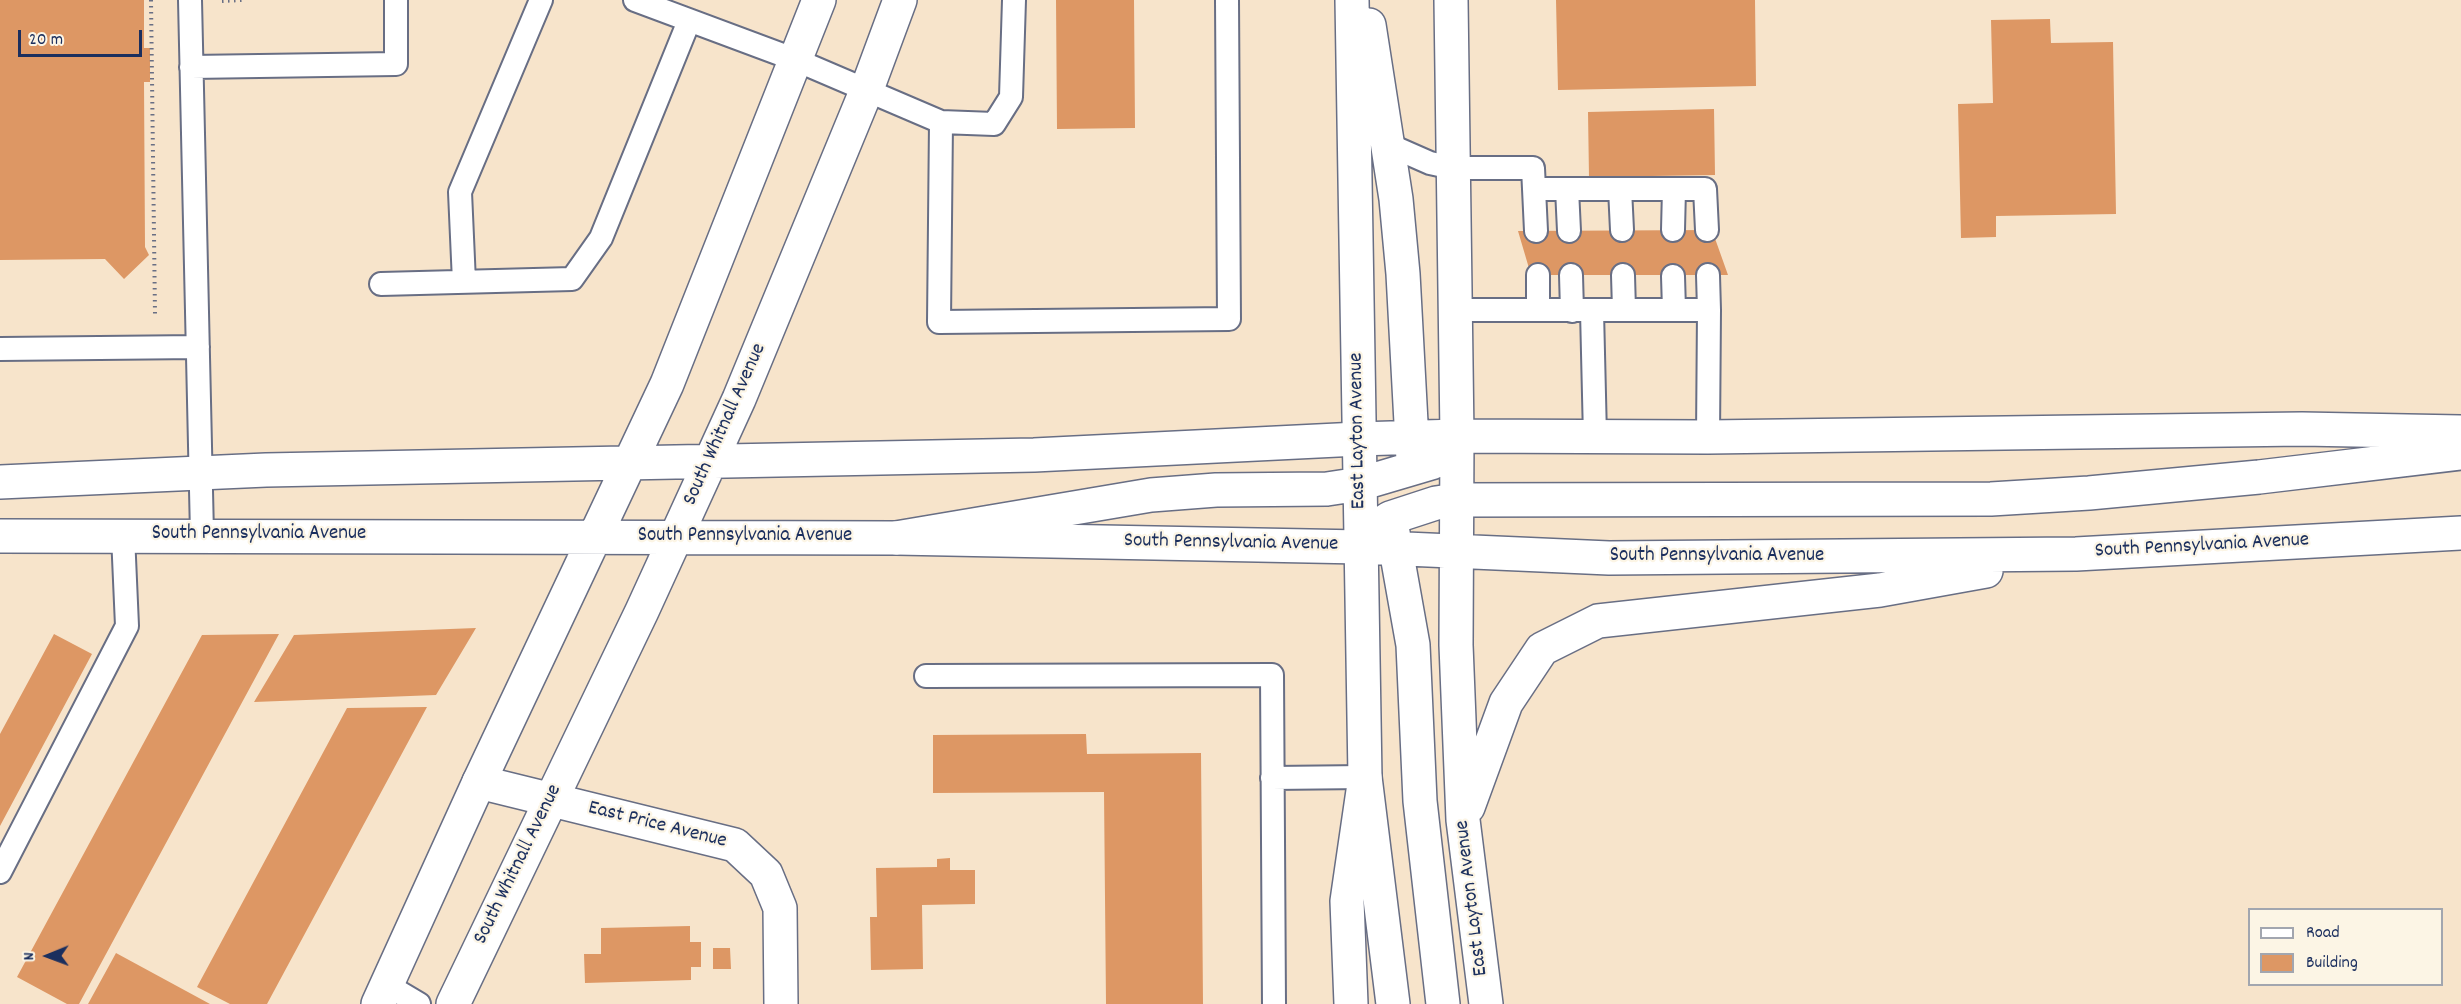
<!DOCTYPE html>
<html>
<head>
<meta charset="utf-8">
<style>
  body { margin:0 }
  #map { position:relative; width:2461px; height:1004px; overflow:hidden; background:#f7e4cb; font-family:Dekko,sans-serif }
  canvas { display:block }
  .legend { position:absolute; left:2248px; top:908px; width:195px; height:78px; box-sizing:border-box; background:#fcf5e5; border:2px solid #a2a6af; margin:0; padding:8px 10px; list-style:none; font-size:18px; color:#1b2f5e }
  .legend li { display:flex; align-items:center; gap:12px; height:30px }
  .legend b { width:30px; border:2px solid #a2a6af }
  .north { position:absolute; left:18px; top:926px; width:60px; height:60px; -webkit-text-stroke:4px #fcf5e5; paint-order:stroke; rotate:269deg; font-size:16px; font-weight:700; line-height:24px; text-align:center; color:#1b2f5e }
  .north::after { content:''; display:block; margin:auto; width:21px; height:27px; background:#1b2f5e; clip-path:polygon(50% 0,100% 100%,50% 72%,0 100%) }
  .scale { position:absolute; left:18px; top:30px; width:124px; height:27px; box-sizing:border-box; border:3px solid #1b2f5e; border-top:0; padding-left:8px; font-size:18px; line-height:21px; white-space:nowrap; color:#1b2f5e; -webkit-text-stroke:4px #fcf5e5; paint-order:stroke }
</style>
</head>
<body>
<div id="map">
<canvas width="2461" height="1004"></canvas>
<ul class="legend">
<li><b style="height:8px;background:#fff"></b>Road</li>
<li><b style="height:16px;background:#dd9764"></b>Building</li>
</ul>
<div class="north">N</div>
<div class="scale">20 m</div>
</div>
<script>
const c = document.querySelector('canvas').getContext('2d');
c.lineJoin = 'round';
function fillPath(path, color) {
  c.fillStyle = color;
  c.fill(path, 'evenodd');
}
function poly(rows) {
  const path = new Path2D();
  for (const r of rows) {
    path.moveTo(r[0], r[1]);
    for (let i = 2; i < r.length; i += 2) path.lineTo(r[i], r[i + 1]);
  }
  return path;
}
function trace(path, color, width, dash) {
  c.strokeStyle = color;
  c.lineWidth = width;
  c.lineCap = dash ? 'butt' : 'round';
  c.setLineDash(dash || []);
  c.stroke(path);
}
function label(font, color, halo, rows, align = 'center') {
  c.font = font + ' Dekko,sans-serif';
  c.lineWidth = 4.5;
  c.setLineDash([]);
  c.textBaseline = 'middle';
  c.strokeStyle = halo;
  c.fillStyle = color;
  for (const [text, x, y, turn = 0] of rows) {
    c.save();
    c.translate(x, y);
    c.rotate((+turn || 0) * Math.PI / 180);
    c.textAlign = isNaN(turn) ? turn : align;
    if (halo) c.strokeText(text, 0, 0);
    c.fillText(text, 0, 0);
    c.restore();
  }
}
fillPath(poly([
  [0,0,144,0,144,48,150,48,150,82,144,82,145,247,149,255,124,279,105,259,0,260],
  [1056,0,1134,0,1135,128,1057,129],
  [1556,0,1755,0,1756,86,1558,90],
  [2050,19,2051,43,2113,42,2116,214,1996,216,1996,237,1961,238,1958,104,1993,103,1991,20],
  [1714,109,1715,175,1589,177,1588,112],
  [1712,230,1728,275,1531,275,1518,231],
  [476,628,436,695,254,702,294,635],
  [54,634,92,654,0,826,0,734],
  [279,634,79,1004,67,1004,17,977,202,635],
  [427,707,267,1004,230,1004,197,987,347,708],
  [1086,734,1087,754,1201,753,1203,1004,1106,1004,1104,792,933,793,933,735],
  [950,858,950,870,975,870,975,904,922,905,923,969,871,970,870,917,877,917,876,868,937,867,937,859],
  [690,926,690,942,701,942,701,967,691,967,691,980,585,983,584,954,601,954,601,928],
  [713,948,730,948,731,969,713,969],
  [116,953,210,1004,88,1004]
]), '#dd9764');
const service = poly([
  [190,0,202,534],
  [635,0,796,60,941,122,939,322,1229,319,1227,0],
  [191,67,396,64,396,0],
  [941,122,994,124,1011,97,1014,0],
  [1389,145,1430,163,1453,168,1533,168,1536,231],
  [1534,189,1705,189,1707,230],
  [1567,189,1569,231],
  [1620,189,1622,230],
  [1673,230,1674,189],
  [1571,275,1572,311],
  [1623,275,1624,310],
  [1673,276,1674,310],
  [464,282,460,192,541,0],
  [381,284,572,279,601,238,689,21],
  [1455,310,1538,310,1538,275],
  [1538,310,1709,310,1708,275],
  [1592,311,1595,437],
  [0,349,198,347],
  [1708,437,1709,310],
  [926,676,1272,675,1274,1004],
  [1272,778,1365,777],
  [0,872,127,626,123,535],
  [387,985,419,1004]
]);
const minor = poly([
  [479,782,735,845,766,874,780,908,781,1004]
]);
const tertiary = poly([
  [0,482,266,470,1034,455,1358,439],
  [0,536,896,538,1361,547],
  [378,1004,479,782,667,384,819,0],
  [453,1004,642,611,739,399,867,89,900,0]
]);
const secondary = poly([
  [1352,0,1365,777,1393,1004],
  [1451,0,1457,436,1456,645,1463,820,1486,1004],
  [1369,25,1396,199,1403,274,1413,460],
  [1358,439,1457,436,1708,437,2302,429,2461,432],
  [1392,527,1413,645,1420,801,1443,1004],
  [896,538,1151,495,1216,490,1327,489,1360,484,1431,463,1447,454,1457,436],
  [1361,547,1368,533,1390,518,1436,503,1456,500,1991,499,2089,493,2259,477,2461,453],
  [1361,547,1609,558,2076,554,2461,533],
  [1468,807,1506,703,1542,649,1598,621,1880,590,1986,571]
]);
const primary = poly([
  [1351,1004,1347,901,1365,777]
]);
trace(service, '#686e84', 26);
trace(minor, '#686e84', 36);
trace(tertiary, '#686e84', 36);
trace(secondary, '#686e84', 36);
trace(primary, '#686e84', 36);
trace(poly([
  [151,0,155,314],
  [222,1,242,0]
]), '#686e84', 4, [1.5, 4.5]);
trace(service, '#fff', 22);
trace(minor, '#fff', 33);
trace(tertiary, '#fff', 33);
trace(secondary, '#fff', 33);
trace(primary, '#fff', 33);
label('21px', '#1b2f5e', '#fcf5e5', [
  ["South Whitnall Avenue",726,425,-66],
  ["East Layton Avenue",1359,431,-91],
  ["South Pennsylvania Avenue",259,535],
  ["South Pennsylvania Avenue",745,537],
  ["South Pennsylvania Avenue",1231,544,1],
  ["South Pennsylvania Avenue",2202,547,-3],
  ["South Pennsylvania Avenue",1717,557],
  ["East Price Avenue",657,826,14],
  ["South Whitnall Avenue",519,865,-64],
  ["East Layton Avenue",1473,898,-97]
]);
</script>
</body>
</html>
